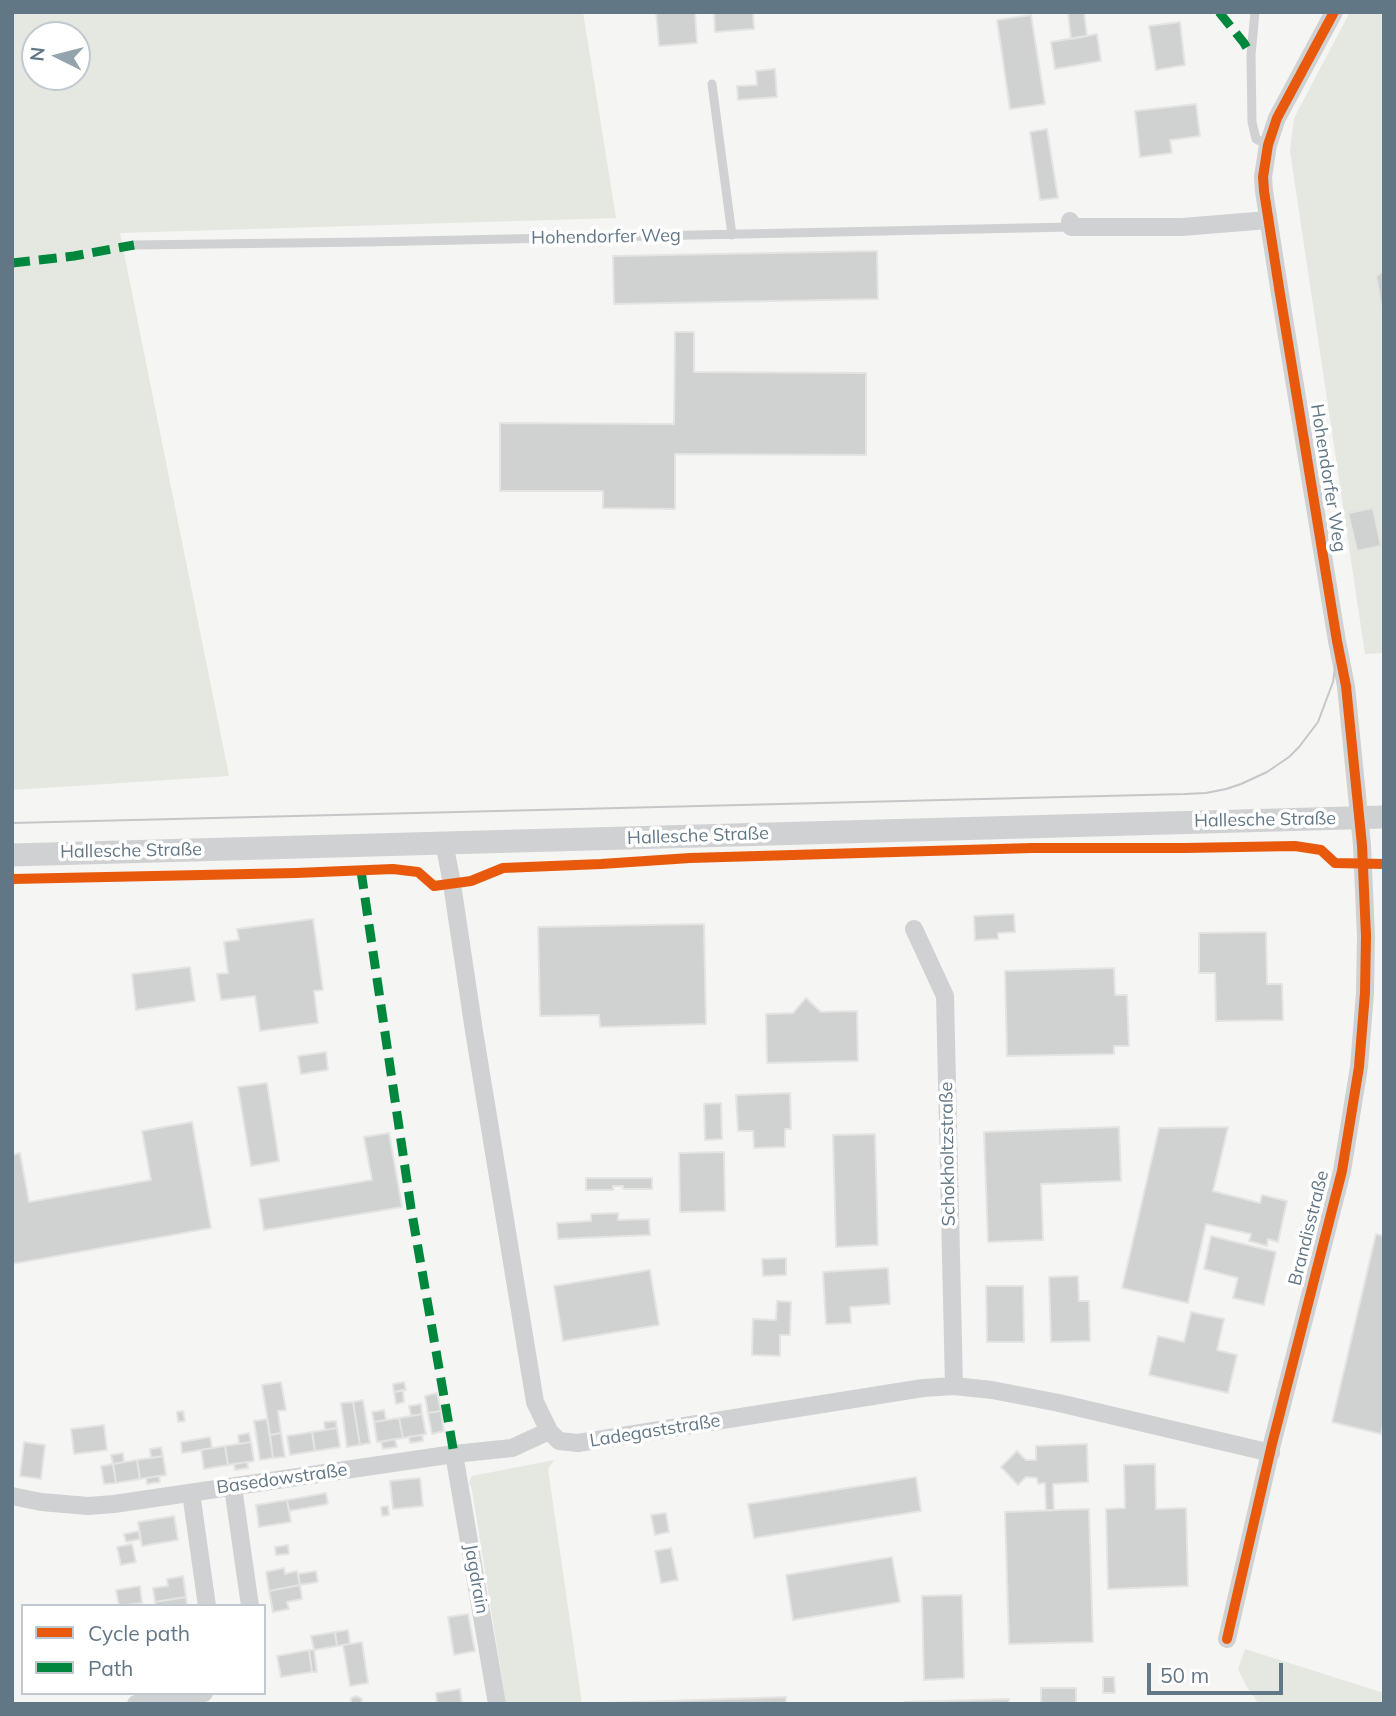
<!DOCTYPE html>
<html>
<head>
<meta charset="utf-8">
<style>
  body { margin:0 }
  #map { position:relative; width:1396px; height:1716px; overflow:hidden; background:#f5f5f3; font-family:Mulish,sans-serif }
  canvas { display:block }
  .frame { position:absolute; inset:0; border:14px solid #627786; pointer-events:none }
  .legend { position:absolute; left:21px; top:1604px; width:245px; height:91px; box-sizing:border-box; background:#fff; border:2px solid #c0c9cf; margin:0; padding:9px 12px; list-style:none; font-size:21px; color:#627786 }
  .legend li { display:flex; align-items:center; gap:14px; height:35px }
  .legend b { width:35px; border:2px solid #c0c9cf }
  .north { position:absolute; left:21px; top:21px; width:70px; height:70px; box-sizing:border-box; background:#fff; border:2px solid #c0c9cf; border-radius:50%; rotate:276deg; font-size:19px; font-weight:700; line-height:28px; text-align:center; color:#627786 }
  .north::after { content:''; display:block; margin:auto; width:24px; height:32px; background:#95a3ac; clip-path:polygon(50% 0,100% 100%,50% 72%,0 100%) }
  .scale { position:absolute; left:1147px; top:1663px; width:136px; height:32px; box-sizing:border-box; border:4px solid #627786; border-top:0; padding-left:9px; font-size:21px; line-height:24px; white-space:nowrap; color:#627786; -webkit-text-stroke:5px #fff; paint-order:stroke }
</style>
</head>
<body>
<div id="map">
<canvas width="1396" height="1716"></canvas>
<div class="frame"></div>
<ul class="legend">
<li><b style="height:9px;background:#e8590c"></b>Cycle path</li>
<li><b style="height:9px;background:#00873e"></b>Path</li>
</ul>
<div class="north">N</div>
<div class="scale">50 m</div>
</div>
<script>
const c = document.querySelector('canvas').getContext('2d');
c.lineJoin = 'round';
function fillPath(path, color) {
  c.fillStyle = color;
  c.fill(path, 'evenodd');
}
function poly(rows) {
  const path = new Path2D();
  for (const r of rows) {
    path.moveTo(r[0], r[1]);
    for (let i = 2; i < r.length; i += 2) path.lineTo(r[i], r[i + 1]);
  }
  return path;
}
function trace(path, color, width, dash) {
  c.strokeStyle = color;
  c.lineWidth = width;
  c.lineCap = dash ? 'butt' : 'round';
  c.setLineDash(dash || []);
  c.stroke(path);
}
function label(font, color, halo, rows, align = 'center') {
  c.font = font + ' Mulish,sans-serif';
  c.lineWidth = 7;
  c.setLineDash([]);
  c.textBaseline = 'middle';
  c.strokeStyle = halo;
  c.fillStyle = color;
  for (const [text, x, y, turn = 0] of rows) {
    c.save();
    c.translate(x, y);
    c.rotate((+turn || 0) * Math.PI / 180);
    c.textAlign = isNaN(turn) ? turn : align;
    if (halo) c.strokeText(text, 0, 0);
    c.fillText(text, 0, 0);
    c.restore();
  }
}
fillPath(poly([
  [12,12,583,12,616,218,120,233,229,776,12,790],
  [77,35,77,77,35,77,35,35],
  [1350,12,1384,12,1384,653,1365,654,1290,151,1294,118],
  [554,1460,548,1469,582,1704,506,1704,472,1490,469,1483,472,1476],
  [1245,1649,1384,1693,1384,1704,1259,1704,1247,1687,1238,1669]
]), '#e4e8e1');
const building = poly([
  [656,12,695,12,697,43,659,46,656,12],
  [714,12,753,12,754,29,715,32,714,12],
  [1068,12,1084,12,1087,36,1071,39,1068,12],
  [1031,15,1045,104,1010,109,997,20,1031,15],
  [1180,22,1185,65,1156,70,1149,26,1180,22],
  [1097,34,1101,61,1055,69,1051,42,1097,34],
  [775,69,777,97,738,100,737,86,757,85,756,71,775,69],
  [1196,104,1200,136,1170,140,1172,153,1140,157,1135,111,1196,104],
  [1047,129,1058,198,1040,200,1030,132,1047,129],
  [877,251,878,299,614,304,613,256,877,251],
  [1384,271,1384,322,1376,276,1384,271],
  [675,332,694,332,694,372,866,373,866,455,675,454,675,509,603,508,603,491,500,491,500,423,674,424,675,332],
  [1373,508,1381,546,1357,551,1348,513,1373,508],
  [1014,914,1015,932,998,933,998,939,975,940,974,916,1014,914],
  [313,919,323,990,314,991,318,1023,260,1031,255,996,221,1000,217,974,228,973,224,942,239,940,237,929,313,919],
  [704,924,706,1024,600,1027,599,1015,540,1016,538,927,704,924],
  [1266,932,1267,984,1282,984,1283,1020,1216,1021,1215,973,1199,973,1199,933,1266,932],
  [190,967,195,1001,136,1010,132,974,190,967],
  [1114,968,1115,995,1127,995,1129,1046,1114,1046,1114,1054,1007,1056,1005,971,1114,968],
  [806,998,821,1012,857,1011,858,1061,767,1063,766,1014,793,1013,806,998],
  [326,1052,328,1070,301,1074,298,1056,326,1052],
  [267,1083,279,1161,251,1166,238,1087,267,1083],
  [790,1093,791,1129,785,1129,785,1147,754,1148,753,1131,738,1131,736,1095,790,1093],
  [721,1103,722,1139,705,1140,704,1104,721,1103],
  [192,1122,211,1228,12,1264,12,1155,20,1153,29,1202,151,1180,142,1131,192,1122],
  [1119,1127,1121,1181,1041,1184,1043,1240,988,1242,984,1132,1119,1127],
  [1228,1127,1213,1191,1260,1203,1262,1195,1287,1201,1278,1242,1268,1239,1267,1246,1249,1241,1251,1234,1206,1224,1188,1303,1122,1288,1159,1128,1228,1127],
  [389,1133,402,1207,264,1230,259,1199,372,1180,364,1137,389,1133],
  [875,1134,878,1245,836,1247,833,1135,875,1134],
  [724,1152,725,1211,680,1212,679,1153,724,1152],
  [586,1178,652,1178,652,1189,623,1189,623,1186,613,1186,613,1190,586,1190,586,1178],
  [618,1213,618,1220,649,1219,650,1235,558,1239,557,1223,591,1221,591,1214,618,1213],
  [1376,1234,1384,1236,1384,1422,1381,1434,1332,1422,1376,1234],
  [1211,1236,1276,1252,1264,1305,1233,1298,1238,1278,1204,1269,1211,1236],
  [786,1258,786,1275,763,1276,762,1259,786,1258],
  [888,1268,890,1304,850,1307,851,1323,826,1324,823,1272,888,1268],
  [650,1270,659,1325,563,1341,554,1286,650,1270],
  [1078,1276,1079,1301,1089,1301,1090,1341,1051,1342,1049,1277,1078,1276],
  [986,1286,1023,1286,1024,1342,987,1342,986,1286],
  [777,1301,791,1302,790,1335,780,1335,780,1356,752,1355,753,1319,776,1320,777,1301],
  [1191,1312,1224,1319,1217,1350,1237,1355,1228,1393,1149,1375,1158,1336,1184,1342,1191,1312],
  [281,1382,286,1410,278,1411,281,1433,270,1435,262,1385,281,1382],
  [404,1382,406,1390,394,1392,393,1384,404,1382],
  [403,1390,404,1402,396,1404,394,1392,403,1390],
  [437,1393,441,1411,428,1413,425,1396,437,1393],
  [363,1400,370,1443,360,1445,353,1402,363,1400],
  [353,1402,360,1445,347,1447,341,1403,353,1402],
  [421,1404,422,1414,411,1416,409,1406,421,1404],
  [384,1410,386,1420,374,1422,372,1412,384,1410],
  [183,1411,185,1421,178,1422,177,1412,183,1411],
  [441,1411,444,1431,432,1434,428,1413,441,1411],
  [422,1414,426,1434,403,1438,399,1418,422,1414],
  [399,1418,403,1438,377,1442,374,1422,399,1418],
  [267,1419,273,1458,260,1460,254,1421,267,1419],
  [336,1421,337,1428,325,1430,324,1422,336,1421],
  [104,1425,107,1450,74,1454,71,1429,104,1425],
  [337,1428,340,1447,315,1451,312,1432,337,1428],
  [312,1432,315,1451,290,1455,287,1436,312,1432],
  [249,1433,251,1442,239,1444,238,1435,249,1433],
  [281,1433,285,1457,273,1458,270,1435,281,1433],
  [422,1435,423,1441,410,1443,409,1437,422,1435],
  [210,1437,212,1448,182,1453,181,1442,210,1437],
  [395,1439,397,1447,383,1449,381,1442,395,1439],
  [24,1442,45,1445,41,1479,20,1476,24,1442],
  [251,1442,254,1461,228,1465,225,1446,251,1442],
  [1087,1444,1088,1482,1053,1484,1054,1510,1046,1510,1045,1483,1038,1484,1037,1478,1026,1477,1018,1485,1001,1467,1017,1451,1026,1460,1036,1460,1036,1446,1087,1444],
  [225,1446,228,1465,204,1469,201,1450,225,1446],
  [161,1447,163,1456,151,1458,150,1449,161,1447],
  [123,1453,124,1462,113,1464,111,1455,123,1453],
  [163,1456,166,1475,140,1479,137,1460,163,1456],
  [137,1460,140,1479,116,1483,113,1464,137,1460],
  [247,1462,248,1468,235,1470,234,1464,247,1462],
  [113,1464,116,1483,104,1484,101,1466,113,1464],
  [1155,1464,1156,1509,1186,1508,1188,1586,1108,1589,1106,1509,1125,1508,1124,1465,1155,1464],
  [159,1476,160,1482,147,1484,146,1478,159,1476],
  [916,1477,921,1511,754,1538,748,1504,916,1477],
  [420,1478,423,1506,393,1509,390,1481,420,1478],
  [326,1493,328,1504,289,1511,287,1500,326,1493],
  [287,1500,291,1522,259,1527,256,1505,287,1500],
  [388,1506,389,1515,382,1516,381,1507,388,1506],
  [1089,1509,1093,1642,1009,1644,1005,1512,1089,1509],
  [666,1513,669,1532,655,1535,651,1515,666,1513],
  [174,1516,178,1540,142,1546,138,1522,174,1516],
  [139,1531,140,1539,126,1542,124,1534,139,1531],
  [132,1544,136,1562,121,1565,117,1547,132,1544],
  [288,1545,289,1554,276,1555,275,1547,288,1545],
  [671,1548,678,1580,661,1583,655,1551,671,1548],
  [892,1557,900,1602,793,1620,786,1575,892,1557],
  [284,1568,285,1574,297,1571,300,1585,269,1591,266,1572,284,1568],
  [316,1571,318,1582,300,1585,298,1574,316,1571],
  [183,1576,186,1597,155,1602,153,1588,168,1586,167,1579,183,1576],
  [300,1585,302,1599,287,1602,289,1609,273,1612,269,1591,300,1585],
  [140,1586,142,1603,119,1606,116,1590,140,1586],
  [962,1595,964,1678,924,1680,922,1596,962,1595],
  [186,1597,187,1606,156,1606,155,1602,186,1597],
  [468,1614,475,1651,454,1655,448,1617,468,1614],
  [348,1630,350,1644,337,1646,335,1632,348,1630],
  [335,1632,337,1646,314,1650,311,1636,335,1632],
  [362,1642,368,1683,350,1686,343,1645,362,1642],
  [309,1650,312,1672,281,1677,277,1656,309,1650],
  [309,1650,314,1650,317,1672,312,1672,309,1650],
  [1103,1677,1114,1677,1115,1693,1103,1693,1103,1677],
  [1041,1688,1076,1688,1076,1704,1041,1704,1041,1688],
  [460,1689,462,1704,437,1704,436,1693,460,1689],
  [357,1696,362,1699,361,1704,351,1704,351,1698,357,1696],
  [786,1697,786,1704,607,1704,607,1703,786,1697],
  [1009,1699,1009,1704,904,1704,904,1702,1009,1699]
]);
fillPath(building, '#d0d2d1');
trace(building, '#e4e4e3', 2);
trace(poly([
  [1255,12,1251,55,1252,122,1256,139,1268,145],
  [712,84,732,235],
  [134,245,367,242,1071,227]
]), '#d0d1d2', 9);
trace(poly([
  [1070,221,1071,227,1182,227,1268,220],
  [444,842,452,884,474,1031,535,1402,549,1431,559,1441,578,1443,923,1388,954,1386,992,1390,1059,1403,1271,1453],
  [914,929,945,996,954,1386],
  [454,1454,497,1704],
  [233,1487,250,1606],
  [191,1493,207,1606],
  [12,1496,41,1502,88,1506,114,1504,454,1454,512,1448,549,1431],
  [1227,1639,1272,1444,1342,1171,1359,1067,1365,993,1366,936,1362,845,1346,686,1337,641,1280,294,1264,191,1263,177,1268,145,1277,118,1334,12],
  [136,1704,204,1693]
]), '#d0d1d2', 18);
trace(poly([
  [12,855,1384,817]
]), '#d0d1d2', 23);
trace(poly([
  [12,823,1185,794,1206,793,1226,789,1241,784,1267,772,1289,757,1299,747,1318,722,1333,682,1338,646,1337,623,1325,542,1273,228,1268,191,1268,177,1271,145,1281,118,1339,12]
]), '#c5c6c7', 2);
trace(poly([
  [1219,12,1244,43,1251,55],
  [12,263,74,256,134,245],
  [361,871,411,1208,454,1454]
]), '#00873e', 9, [18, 9]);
trace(poly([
  [12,879,296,873,393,869,418,872,434,886,471,881,503,868,601,864,690,858,1032,848,1185,848,1295,846,1321,850,1335,863,1384,864],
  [1227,1639,1272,1444,1342,1171,1359,1067,1365,993,1366,936,1362,845,1346,686,1337,641,1280,294,1264,191,1263,177,1268,145,1277,118,1334,12]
]), '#e8590c', 10);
label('18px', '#627786', '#fff', [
  ["Hohendorfer Weg",606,237,-1],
  ["Hohendorfer Weg",1328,478,81],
  ["Hallesche Straße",1265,820,-1],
  ["Hallesche Straße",698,836,-2],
  ["Hallesche Straße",131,851,-1],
  ["Schokholtzstraße",948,1154,-91],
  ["Brandisstraße",1309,1228,-76],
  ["Ladegaststraße",655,1431,-9],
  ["Basedowstraße",282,1479,-8],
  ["Jagdrain",476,1579,80]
]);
</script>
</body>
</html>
